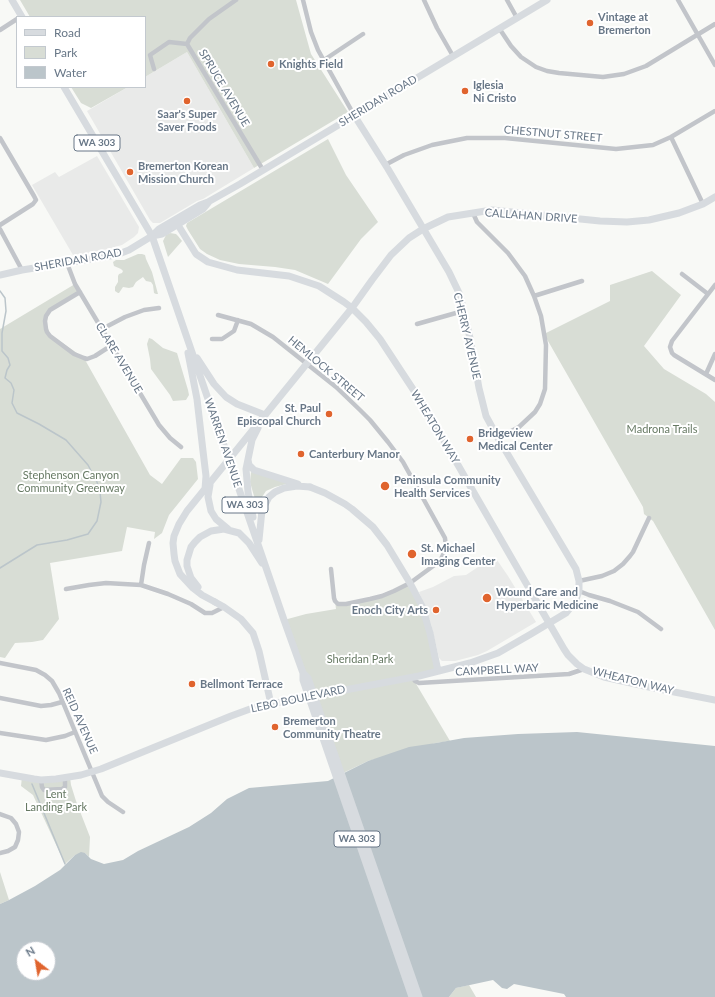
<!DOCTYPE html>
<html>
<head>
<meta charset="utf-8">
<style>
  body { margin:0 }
  #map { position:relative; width:715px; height:997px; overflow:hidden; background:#f8f9f6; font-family:Lato,sans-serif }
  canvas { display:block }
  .legend { position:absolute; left:16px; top:16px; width:130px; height:72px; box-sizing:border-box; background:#fff; border:1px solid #c3c9cf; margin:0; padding:5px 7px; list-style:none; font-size:12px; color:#687787 }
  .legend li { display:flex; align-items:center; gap:8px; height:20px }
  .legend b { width:20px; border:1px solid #c3c9cf }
  .north { position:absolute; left:16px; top:941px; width:40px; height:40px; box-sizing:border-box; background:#fff; border:1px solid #c3c9cf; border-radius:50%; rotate:329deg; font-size:11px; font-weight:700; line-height:16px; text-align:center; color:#687787 }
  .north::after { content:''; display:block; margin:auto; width:14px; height:18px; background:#e0642e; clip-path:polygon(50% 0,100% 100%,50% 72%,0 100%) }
</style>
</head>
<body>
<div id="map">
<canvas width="715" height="997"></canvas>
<ul class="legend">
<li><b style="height:5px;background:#d7dbdf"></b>Road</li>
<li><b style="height:11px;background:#d8ddd5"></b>Park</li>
<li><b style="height:11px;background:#bbc5ca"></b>Water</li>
</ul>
<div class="north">N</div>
</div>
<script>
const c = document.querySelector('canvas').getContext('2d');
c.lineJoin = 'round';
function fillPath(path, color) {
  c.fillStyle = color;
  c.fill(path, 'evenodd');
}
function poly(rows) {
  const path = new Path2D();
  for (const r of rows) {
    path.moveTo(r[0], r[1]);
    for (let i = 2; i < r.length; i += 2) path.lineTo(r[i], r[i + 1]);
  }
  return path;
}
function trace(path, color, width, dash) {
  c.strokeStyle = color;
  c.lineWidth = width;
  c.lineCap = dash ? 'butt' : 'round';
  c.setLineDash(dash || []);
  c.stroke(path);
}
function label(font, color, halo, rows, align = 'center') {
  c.font = font + ' Lato,sans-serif';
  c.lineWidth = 4;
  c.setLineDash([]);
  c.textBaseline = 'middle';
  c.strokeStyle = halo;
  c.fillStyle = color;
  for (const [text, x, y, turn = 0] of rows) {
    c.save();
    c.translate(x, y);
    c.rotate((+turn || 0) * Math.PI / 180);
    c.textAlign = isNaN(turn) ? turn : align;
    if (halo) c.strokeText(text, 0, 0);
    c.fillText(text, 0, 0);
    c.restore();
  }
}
fillPath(poly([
  [187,52,254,168,203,199,197,201,160,223,153,223,150,220,87,111,128,87,145,87,145,77],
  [97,156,139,227,138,233,134,237,122,245,100,251,73,255,32,185,55,172,59,177],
  [493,557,497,560,508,576,536,622,487,651,478,655,455,661,442,661,439,658,431,624,419,592,433,587,454,576,466,575]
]), '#e9eae9');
fillPath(poly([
  [20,0,296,0,311,54,348,112,254,168,187,52,145,77,145,17,30,17],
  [71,87,128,87,91,108,81,103],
  [328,139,346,175,378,222,361,239,328,284,295,270,275,267,239,264,220,260,207,254,200,249,188,230,186,226,187,223],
  [170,233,176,234,178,236,182,241,168,257,163,241,166,235],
  [138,254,142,254,145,255,146,259,152,272,158,294,156,294,154,293,153,285,151,282,146,281,143,277,136,282,133,287,129,288,123,287,119,293,118,293,115,291,115,287,118,282,118,276,119,274,122,273,123,271,121,269,114,266,113,262,116,260,124,260],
  [652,271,681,295,644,346,664,369,706,394,715,402,715,630,653,521,644,514,643,507,544,334,610,301,610,285],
  [75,284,80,292,53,308,46,316,47,332,84,358,150,475,162,484,181,458,193,458,196,462,198,479,169,515,162,533,154,539,155,532,127,527,122,551,50,563,59,619,43,640,32,642,15,643,5,658,0,657,0,329],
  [149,338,152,339,163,348,177,353,188,390,189,395,186,400,173,401,170,395,151,369,150,359,147,344],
  [251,472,290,483,275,487,266,491,258,503,254,496,250,482],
  [410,583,419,600,438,671,412,677,450,741,436,743,368,761,341,774,284,620,306,614,336,609,335,601,338,604,370,599],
  [22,777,70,777,71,785,76,801,90,837,89,857,85,853,75,855,65,864,33,795,21,786],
  [0,872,9,900,0,904],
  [469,985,476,997,449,997,456,988]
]), '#d8ddd5');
fillPath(poly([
  [577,732,715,746,715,997,566,997,564,994,514,984,507,989,502,988,493,980,456,988,449,997,0,997,0,904,9,900,35,886,60,870,75,855,81,852,85,853,91,859,104,864,123,860,138,851,189,827,211,813,227,799,249,788,328,781,368,761,409,747,436,743,464,738,518,734],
  [24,949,48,949,48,973,24,973]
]), '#bbc5ca');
trace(poly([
  [0,291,5,298,6,311,2,333,2,351,8,358,10,365,7,370,5,378,11,383,14,390,12,403,17,413,39,424,66,440,88,465,97,482,100,492,101,502,97,521,88,534,67,540,37,545,0,568],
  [32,784,65,864]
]), '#bbc5ca', 1.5);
trace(poly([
  [303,0,311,32,318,50,354,115],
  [424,0,437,28,453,56],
  [507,0,517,18],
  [678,0,715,65],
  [499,28,511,46,521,57,536,67,547,71,559,73,603,77,624,74,646,66,715,24],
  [0,30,17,19],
  [187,44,190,38,209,19,236,0],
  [324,60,363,34],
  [154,69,150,55,169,42,187,44,263,170],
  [671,137,703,204],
  [0,138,34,196,36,200,33,204,0,225],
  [385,165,404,155,432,145,467,138,505,138,616,149,653,145,671,137,715,111],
  [473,213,477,222,508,253,525,276,534,296,541,316,546,345,545,389,540,404,535,412,519,427,498,438],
  [0,229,22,270],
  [67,263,75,284,159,425,170,438,181,447],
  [682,274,708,294],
  [715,285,672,341,670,347,672,353,674,355,715,380],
  [80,292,50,310,46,316,45,321,46,329,47,332,50,336,74,354,84,358,87,359,95,356,112,345],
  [534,296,582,281],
  [218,315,251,324,273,337,336,387,360,410,370,420,388,442,403,462,445,538,446,549,440,561,410,583,394,591,382,596,370,599,346,604,338,604,335,601,334,598,331,569],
  [417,324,463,311],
  [102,329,125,317,144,310,159,308],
  [212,339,222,339,234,331,238,320],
  [706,374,715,354],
  [579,581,602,576,614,571,623,564,630,556,633,552,649,518],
  [141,585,144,565,149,543],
  [66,589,89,585,106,583,141,585,168,594,191,604,205,613,212,613,224,607],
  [579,591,589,595,610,601,638,612,661,629],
  [0,663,36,670,45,675,52,681,59,693,102,796,108,802,123,812],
  [412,677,415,681,419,683,569,674,584,669],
  [0,698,41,706,51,705,62,702],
  [0,733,46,740,65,736,75,732],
  [41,780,42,787,44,790,62,789,65,787,65,778],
  [0,814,11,818,16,824,19,832,18,840,15,847,8,851,0,853]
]), '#c2c5ca', 4.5);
trace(poly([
  [178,225,196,254,208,262,237,270,289,276,319,286,344,302,352,308,366,322,380,339,424,406,564,649,568,655,577,664,584,669,604,677,649,687,715,700],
  [152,236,162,234,203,209,208,203],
  [0,275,22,270,116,255,129,250,152,236,159,229,200,205,208,202,240,184,547,0],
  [265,415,352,308,372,280,391,255,409,238,423,229,448,217,492,210,600,221,627,222,649,220,679,213,703,204,715,197],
  [310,487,325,493,345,504,352,509,373,527,387,545,410,583,422,606,430,633,438,671],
  [215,602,224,607,241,619,253,633,259,651,271,704],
  [0,773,34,779,41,780,56,779,81,775,101,769,231,716,250,709,271,704,419,676,470,663,498,653,531,634,566,613,575,602,579,591,579,581,576,569,498,438,486,416,479,388,470,338,460,295,449,272,388,169,354,115]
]), '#d7dbdf', 7);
trace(poly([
  [12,0,22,17],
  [64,87,152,236,284,620,303,673,308,678,419,997],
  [188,353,197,399,203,451,206,476,205,489],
  [197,358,214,384,226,397,237,404,265,415],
  [248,460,249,465,254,470,298,484],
  [210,485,208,497,211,511,216,519,228,529],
  [253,517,248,492,246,469,252,440,258,428],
  [259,540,262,510,269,497,275,492,284,488,297,486,310,487],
  [198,587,191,578,187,566,187,560,191,547,195,542,200,537,211,531,224,529,239,533,249,543,262,563],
  [215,602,202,595,193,588,180,574,175,561,174,554,173,543,174,536,179,524,187,511,265,415],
  [303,673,303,680,412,997]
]), '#d7dbdf', 7);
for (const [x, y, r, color] of [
  [590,23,4,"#e0642e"],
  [271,64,4,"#e0642e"],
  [465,91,4,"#e0642e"],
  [187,101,4,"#e0642e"],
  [130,172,4,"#e0642e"],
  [329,414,4,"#e0642e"],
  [470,439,4,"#e0642e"],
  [301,454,4,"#e0642e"],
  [385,486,5,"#e0642e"],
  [412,554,5,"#e0642e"],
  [487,598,5,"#e0642e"],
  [436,610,4,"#e0642e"],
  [192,684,4,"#e0642e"],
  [275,727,4,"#e0642e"]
]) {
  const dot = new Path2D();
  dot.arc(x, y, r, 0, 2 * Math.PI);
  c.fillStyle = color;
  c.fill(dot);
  trace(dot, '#fff', 1.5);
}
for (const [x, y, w] of [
  [97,143,46],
  [245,505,46],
  [357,839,46]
]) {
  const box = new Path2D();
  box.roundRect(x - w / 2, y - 8, w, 16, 3);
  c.fillStyle = '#fff';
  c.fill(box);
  trace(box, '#687787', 1);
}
label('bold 10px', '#687787', null, [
  ["WA 303",97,143],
  ["WA 303",245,505],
  ["WA 303",357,839]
]);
label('bold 11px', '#687787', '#fff', [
  ["Vintage at",598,17],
  ["Bremerton",598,30],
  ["Knights Field",279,64],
  ["Iglesia",473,85],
  ["Ni Cristo",473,98],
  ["Saar's Super",187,114,"center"],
  ["Saver Foods",187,127,"center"],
  ["Bremerton Korean",138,166],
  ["Mission Church",138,179],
  ["St. Paul",321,408,"right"],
  ["Episcopal Church",321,421,"right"],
  ["Bridgeview",478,433],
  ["Medical Center",478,446],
  ["Canterbury Manor",309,454],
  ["Peninsula Community",394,480],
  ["Health Services",394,493],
  ["St. Michael",421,548],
  ["Imaging Center",421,561],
  ["Wound Care and",496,592],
  ["Hyperbaric Medicine",496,605],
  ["Enoch City Arts",428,610,"right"],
  ["Bellmont Terrace",200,684],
  ["Bremerton",283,721],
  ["Community Theatre",283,734]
], 'left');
label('11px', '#687787', '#fff', [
  ["SPRUCE AVENUE",224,88,59],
  ["SHERIDAN ROAD",378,101,-31],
  ["CHESTNUT STREET",553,134,5],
  ["CALLAHAN DRIVE",531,216,4],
  ["SHERIDAN ROAD",78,260,-10],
  ["CHERRY AVENUE",467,336,77],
  ["CLARE AVENUE",119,358,59],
  ["HEMLOCK STREET",326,369,40],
  ["WHEATON WAY",435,427,59],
  ["WARREN AVENUE",223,443,71],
  ["CAMPBELL WAY",497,670,-3],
  ["WHEATON WAY",633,681,14],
  ["LEBO BOULEVARD",298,699,-12],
  ["REID AVENUE",80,721,66]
]);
label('11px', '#667963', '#fff', [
  ["Madrona Trails",662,429],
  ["Stephenson Canyon",71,475],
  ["Community Greenway",71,488],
  ["Sheridan Park",360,659],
  ["Lent",56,794],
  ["Landing Park",56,807]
]);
</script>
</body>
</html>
